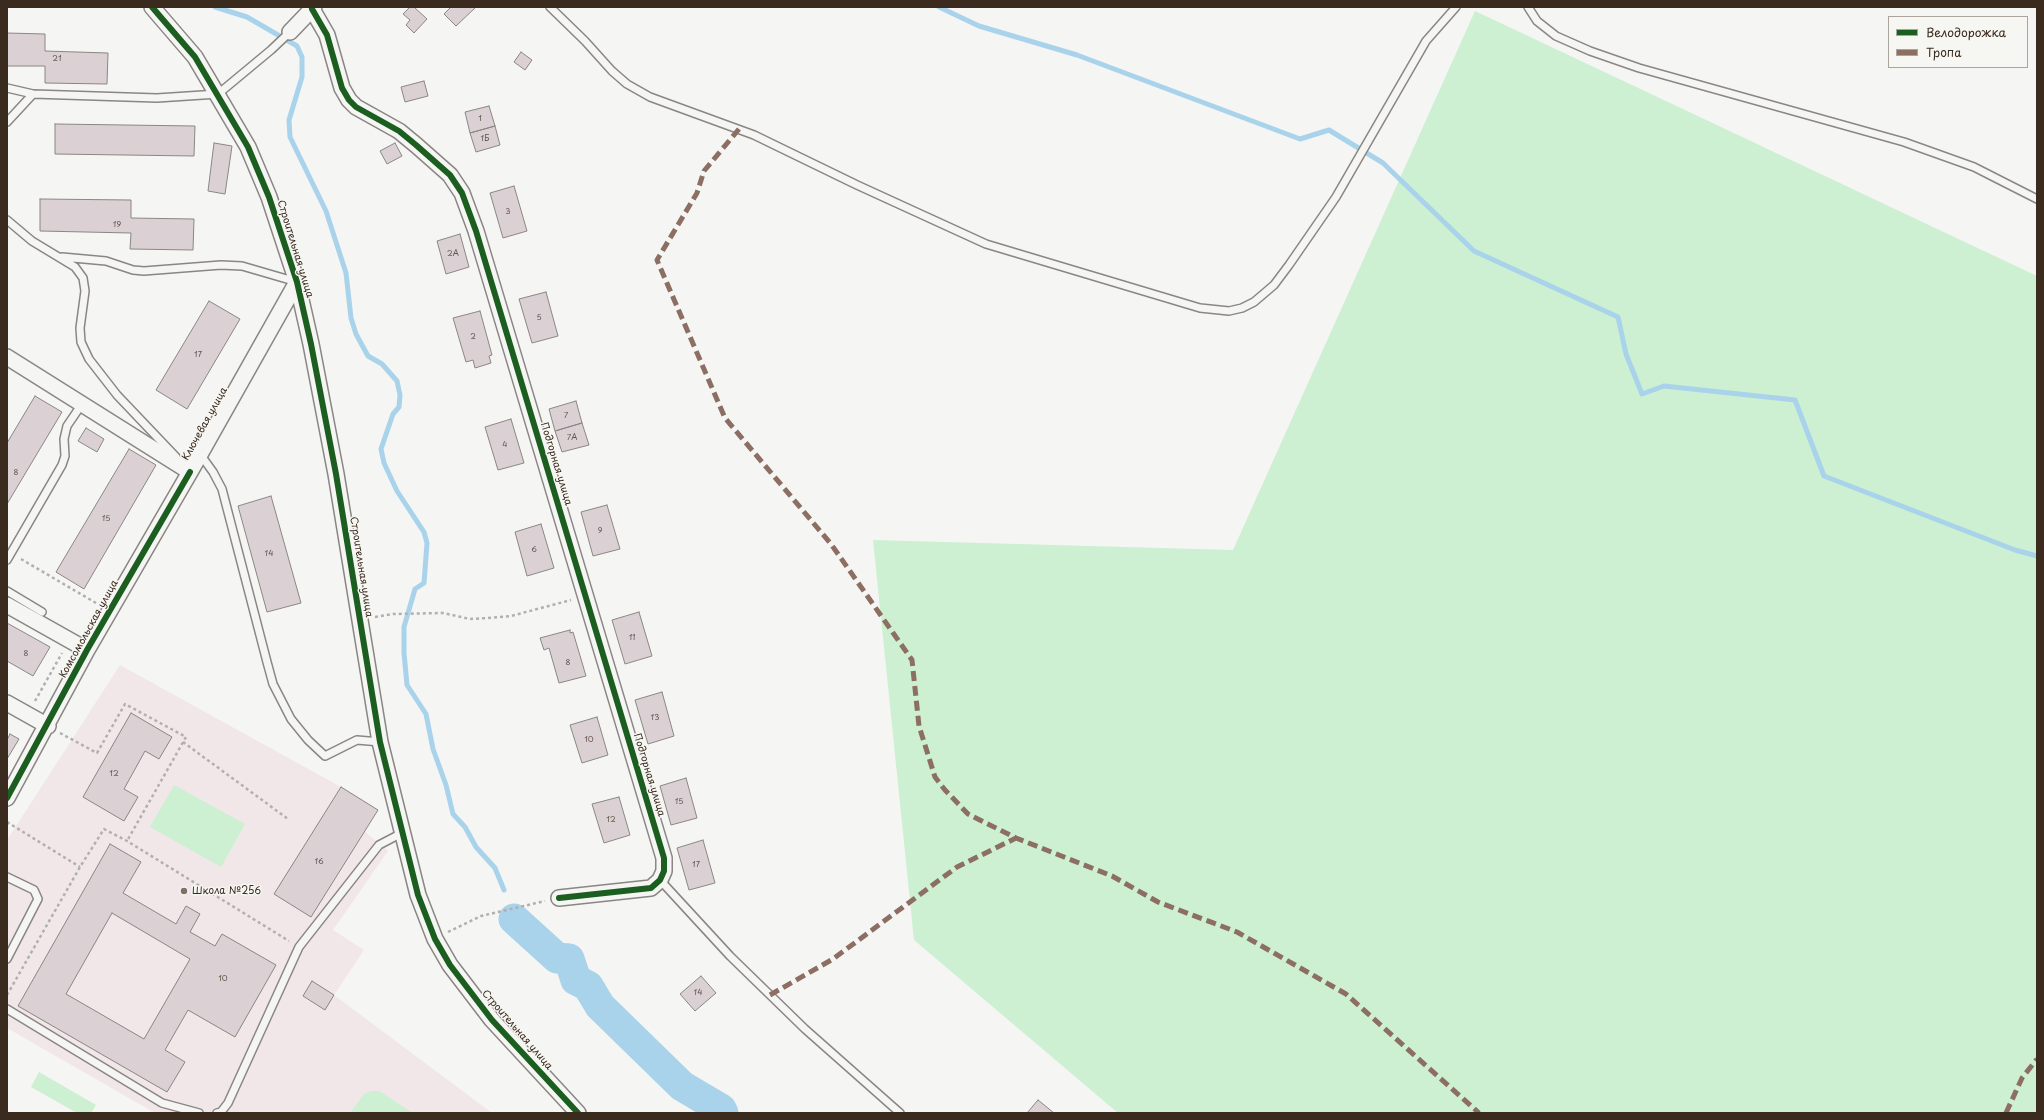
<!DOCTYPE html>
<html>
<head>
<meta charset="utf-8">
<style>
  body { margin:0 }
  #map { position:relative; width:2044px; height:1120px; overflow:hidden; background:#f5f5f3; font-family:"Playpen Sans",sans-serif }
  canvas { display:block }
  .frame { position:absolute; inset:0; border:8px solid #3b2a1e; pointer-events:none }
  .legend { position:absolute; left:1888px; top:16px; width:140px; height:52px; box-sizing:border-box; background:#f6f6f2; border:1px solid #aba49d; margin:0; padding:5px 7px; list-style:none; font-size:12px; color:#3b2a1e }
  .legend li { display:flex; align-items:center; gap:8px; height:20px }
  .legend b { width:20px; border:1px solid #aba49d }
</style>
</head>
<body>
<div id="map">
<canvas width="2044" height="1120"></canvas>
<div class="frame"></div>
<ul class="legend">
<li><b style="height:5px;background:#1b5e20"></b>Велодорожка</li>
<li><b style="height:5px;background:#8d6e63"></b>Тропа</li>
</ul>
</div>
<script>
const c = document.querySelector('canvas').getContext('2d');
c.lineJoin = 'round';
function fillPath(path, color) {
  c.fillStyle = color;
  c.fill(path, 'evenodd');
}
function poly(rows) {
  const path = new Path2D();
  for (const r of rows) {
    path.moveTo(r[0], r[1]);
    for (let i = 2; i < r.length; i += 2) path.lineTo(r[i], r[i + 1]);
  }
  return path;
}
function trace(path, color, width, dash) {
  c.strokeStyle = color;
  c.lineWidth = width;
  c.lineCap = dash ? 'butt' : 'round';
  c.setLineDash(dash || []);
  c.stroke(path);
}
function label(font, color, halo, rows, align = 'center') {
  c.font = font + ' "Playpen Sans",sans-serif';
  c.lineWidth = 3;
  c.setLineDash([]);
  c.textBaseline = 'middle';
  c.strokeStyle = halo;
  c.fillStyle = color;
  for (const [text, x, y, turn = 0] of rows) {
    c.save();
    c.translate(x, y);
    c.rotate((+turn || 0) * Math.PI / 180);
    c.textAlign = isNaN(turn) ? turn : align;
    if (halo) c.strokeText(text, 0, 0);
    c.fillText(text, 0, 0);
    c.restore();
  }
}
fillPath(poly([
  [120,665,341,787,378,810,364,831,388,851,333,930,364,950,334,995,492,1113,155,1113,7,1028,7,840]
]), '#f1e7e9');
fillPath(poly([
  [1475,11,2037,276,2037,1113,1118,1113,914,940,873,540,1233,550],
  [174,785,245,824,221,867,150,827],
  [39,1072,96,1105,91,1113,77,1113,31,1087],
  [371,1091,379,1091,413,1113,350,1113,364,1094]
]), '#ccf0d1');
trace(poly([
  [215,7,247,17,297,46,302,57,302,77,289,120,290,137,326,211,346,273,351,318,356,334,368,356,382,364,397,381,400,395,399,407,393,414,381,449,384,463,397,491,424,532,427,543,424,583,415,589,404,627,404,653,407,685,426,714,433,749,446,785,453,814,465,827,476,847,495,868,504,890],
  [939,7,979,26,1077,55,1300,139,1329,130,1383,163,1474,251,1618,317,1626,354,1642,394,1664,386,1795,400,1824,476,2015,550,2037,556]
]), '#a9d3eb', 5);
trace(poly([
  [514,919,557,958,569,959,576,980,588,986,600,1006,682,1086,721,1109,723,1113]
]), '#a9d3eb', 31);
const building = poly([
  [410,7,414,7,427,19,414,33,406,25,410,20,403,14,410,7],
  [451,7,476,7,456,26,444,14,451,7],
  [7,33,45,34,45,51,108,53,107,84,45,83,45,66,7,66,7,33],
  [521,52,532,60,525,70,514,62,521,52],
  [424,81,428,96,405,102,401,87,424,81],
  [489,106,495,126,470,133,465,112,489,106],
  [55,124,195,126,194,156,55,154,55,124],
  [495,126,500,145,476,152,470,133,495,126],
  [214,143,232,146,225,194,208,191,214,143],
  [395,143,402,156,387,164,380,151,395,143],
  [514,186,527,231,503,238,490,193,514,186],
  [40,199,131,200,131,218,194,219,193,250,130,249,131,233,40,231,40,199],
  [460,234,469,267,446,274,437,241,460,234],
  [546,292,558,336,532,343,519,299,546,292],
  [209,301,240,319,187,409,156,390,209,301],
  [480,311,492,355,489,356,491,363,475,368,473,360,466,362,453,318,480,311],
  [35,396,62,412,7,504,7,443,35,396],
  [576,401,582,423,555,431,549,409,576,401],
  [511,419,524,463,498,470,485,427,511,419],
  [582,423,589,445,562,452,555,431,582,423],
  [86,428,104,439,97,452,78,441,86,428],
  [129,449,156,465,84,589,56,572,129,449],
  [271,496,301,603,267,612,238,506,271,496],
  [607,505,620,549,593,556,581,512,607,505],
  [541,524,554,568,527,576,515,532,541,524],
  [639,612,652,656,625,664,612,620,639,612],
  [7,623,50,647,33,676,7,661,7,623],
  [570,630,570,633,573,632,586,676,559,683,549,648,544,650,540,638,570,630],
  [662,692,674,736,648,744,635,700,662,692],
  [131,713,172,737,159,759,145,751,124,789,138,797,124,821,83,797,131,713],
  [597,717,608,755,582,763,570,725,597,717],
  [10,734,19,739,7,759,7,740,10,734],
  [686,778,697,818,671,825,660,786,686,778],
  [341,787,378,810,311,917,274,894,341,787],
  [619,797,630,835,604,843,592,804,619,797],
  [703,840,715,883,689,890,677,848,703,840],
  [110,844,141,862,123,893,176,924,186,906,200,914,190,932,215,946,222,934,276,965,235,1037,188,1010,165,1050,185,1062,167,1092,18,1006,110,844],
  [112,913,190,959,144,1039,66,994,112,913],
  [701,976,716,993,695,1011,680,994,701,976],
  [312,981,334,995,325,1010,303,996,312,981],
  [1038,1100,1054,1113,1027,1113,1038,1100]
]);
fillPath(building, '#dbd1d4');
trace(building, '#8a8683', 1);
const lane = poly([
  [550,7,585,41,612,71,627,84,650,97,754,135,857,185,986,244,1200,308,1229,311,1242,308,1254,302,1274,285,1289,265,1336,197,1426,41,1456,7],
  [1528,7,1537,21,1556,36,1590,51,1639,68,1904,142,1974,167,2037,199],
  [7,88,33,94],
  [7,122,33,94,157,98,218,94,271,50,290,32],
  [7,220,32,241,75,267,83,278,85,291,80,328,81,342,89,359,117,395,176,457],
  [62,257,106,261,133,270,144,271,221,265,242,266,297,282],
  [200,454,213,472,222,489,267,662,273,684,291,719,308,740,325,756,357,740,380,742],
  [7,560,62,465,65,456,64,439,67,426,82,404],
  [7,591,42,612],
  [7,877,34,890,38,899,7,959],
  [660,880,730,956,805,1029,900,1113],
  [7,1009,162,1103,199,1113],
  [217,1113,221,1112,228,1103,299,947,379,845,402,833]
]);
const street = poly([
  [152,7,195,57,248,147,269,197,297,282,311,344,336,474,380,742,418,895,435,939,450,965,492,1020,578,1113],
  [312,9,327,35,342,88,349,100,356,107,399,131,416,145,450,175,462,193,476,231,664,858,664,871,660,880,651,888,559,898],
  [290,32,314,7],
  [7,357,190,472,297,282],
  [7,605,87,650],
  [7,703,48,726],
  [7,798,87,650,190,472]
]);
trace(lane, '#8a8683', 10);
trace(street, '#8a8683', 18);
trace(poly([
  [21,559,96,603],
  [375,617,393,614,443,613,470,619,488,618,511,616,571,600],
  [35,701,62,653],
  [60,733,97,753,125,704,186,737,127,841],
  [183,742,288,819],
  [7,822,80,867],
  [448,932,481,916,545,901],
  [7,995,80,867,104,829,127,841,289,941]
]), '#b2b0ae', 2.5, [3, 3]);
trace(lane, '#f5f5f3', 7);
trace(street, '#f5f5f3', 15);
trace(poly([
  [739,129,704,171,697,193,657,260,725,418,831,544,912,660,919,726,935,777,945,790,968,814,1016,838,1112,876,1158,902,1237,932,1346,994,1479,1113],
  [770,995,833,959,957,867,1016,838],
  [2006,1113,2022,1078,2037,1059]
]), '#8d6e63', 5, [10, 5]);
trace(poly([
  [152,7,195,57,248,147,269,197,297,282,311,344,336,474,380,742,418,895,435,939,450,965,492,1020,578,1113],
  [312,9,327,35,342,88,349,100,356,107,399,131,416,145,450,175,462,193,476,231,664,858,664,871,660,880,651,888,559,898],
  [7,798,87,650,190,472]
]), '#1b5e20', 6);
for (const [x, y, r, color] of [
  [184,891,4,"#7c7169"]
]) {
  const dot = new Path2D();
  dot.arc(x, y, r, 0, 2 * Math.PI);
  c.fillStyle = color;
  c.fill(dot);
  trace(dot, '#f6f6f2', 1.5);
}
label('8px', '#63544c', null, [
  ["21",57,59],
  ["1",480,119],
  ["1Б",485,139],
  ["3",508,212],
  ["19",117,225],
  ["2А",453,254],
  ["5",539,318],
  ["2",473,337],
  ["17",198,355],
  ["7",566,416],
  ["7А",572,438],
  ["4",505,445],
  ["8",16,473],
  ["15",106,519],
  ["9",600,531],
  ["6",534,550],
  ["14",269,554],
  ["11",632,638],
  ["8",26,654],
  ["8",568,663],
  ["13",655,718],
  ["10",589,740],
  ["12",114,774],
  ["15",679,802],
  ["12",611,820],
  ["16",319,862],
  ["17",696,865],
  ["10",223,979],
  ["14",698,993]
]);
label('10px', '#3b2a1e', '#f6f6f2', [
  ["Строительная улица",295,249,73],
  ["Ключевая улица",205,424,-61],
  ["Подгорная улица",556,464,73],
  ["Строительная улица",361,567,81],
  ["Комсомольская улица",89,629,-61],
  ["Подгорная улица",649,775,73],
  ["Строительная улица",517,1030,49]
]);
label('10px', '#3b2a1e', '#f6f6f2', [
  ["Школа №256",192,891]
], 'left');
</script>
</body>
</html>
